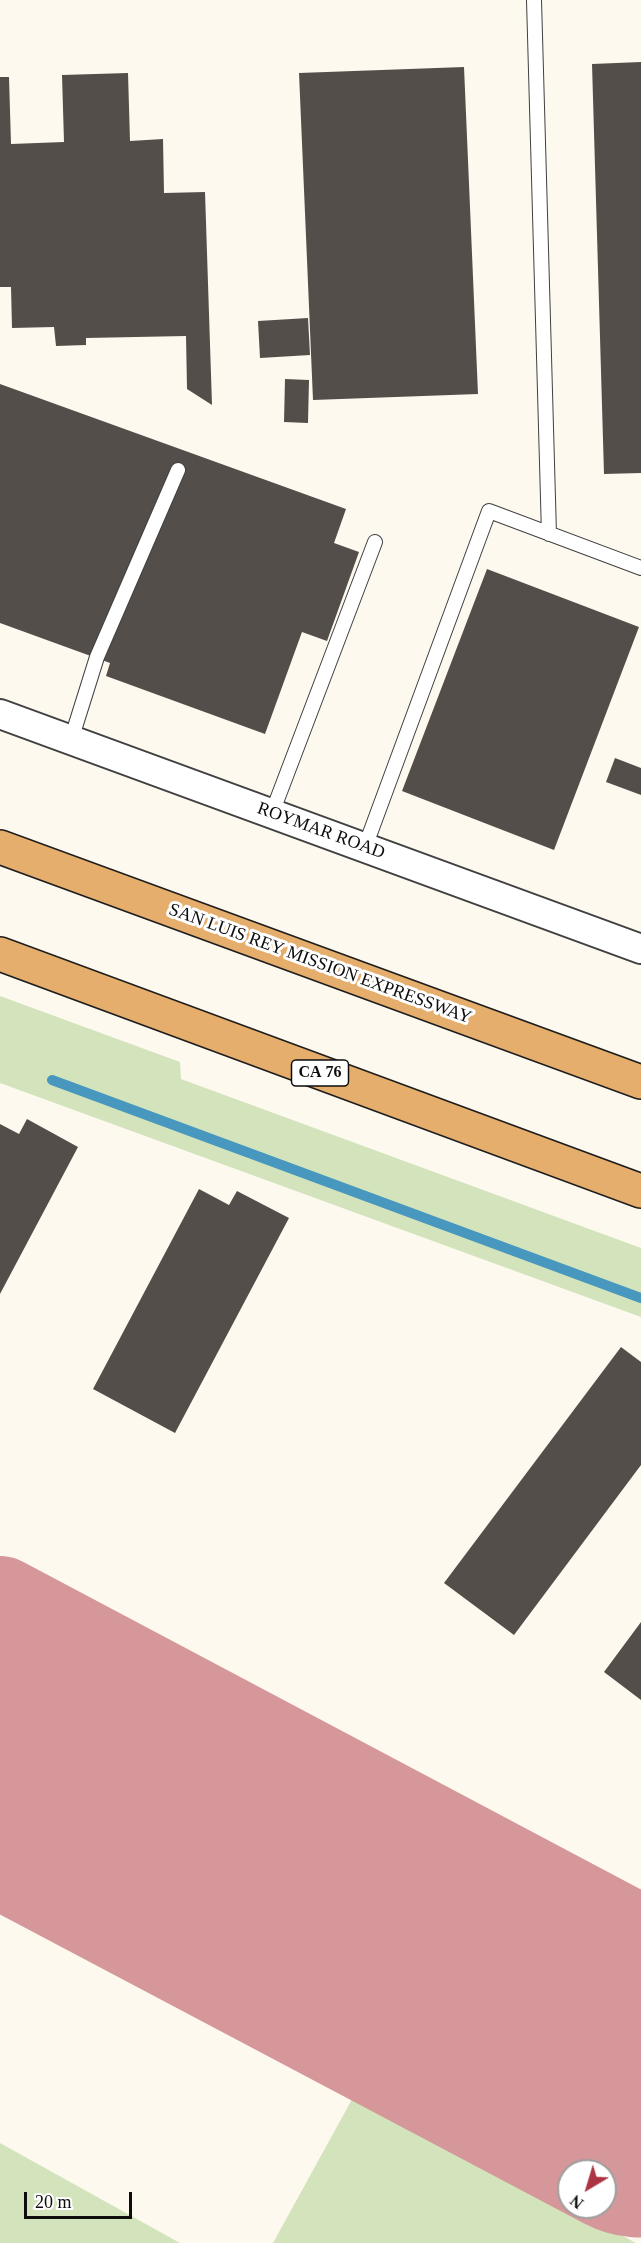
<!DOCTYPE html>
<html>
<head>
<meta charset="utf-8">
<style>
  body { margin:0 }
  #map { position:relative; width:641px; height:2243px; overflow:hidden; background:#fdf9ef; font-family:"Times New Roman",serif }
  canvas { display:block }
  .north { position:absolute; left:557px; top:2159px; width:60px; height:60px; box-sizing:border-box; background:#fff; border:2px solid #9e9e9e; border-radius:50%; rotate:218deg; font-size:16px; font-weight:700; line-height:24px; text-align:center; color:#0d0d0d }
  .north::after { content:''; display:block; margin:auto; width:21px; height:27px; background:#ad3543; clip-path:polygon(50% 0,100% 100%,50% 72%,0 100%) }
  .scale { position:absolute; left:24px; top:2192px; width:108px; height:27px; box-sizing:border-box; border:3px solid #0d0d0d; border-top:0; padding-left:8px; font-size:18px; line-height:21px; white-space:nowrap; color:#0d0d0d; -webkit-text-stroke:4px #fff; paint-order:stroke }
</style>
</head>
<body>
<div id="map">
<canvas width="641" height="2243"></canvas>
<div class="north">N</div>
<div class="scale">20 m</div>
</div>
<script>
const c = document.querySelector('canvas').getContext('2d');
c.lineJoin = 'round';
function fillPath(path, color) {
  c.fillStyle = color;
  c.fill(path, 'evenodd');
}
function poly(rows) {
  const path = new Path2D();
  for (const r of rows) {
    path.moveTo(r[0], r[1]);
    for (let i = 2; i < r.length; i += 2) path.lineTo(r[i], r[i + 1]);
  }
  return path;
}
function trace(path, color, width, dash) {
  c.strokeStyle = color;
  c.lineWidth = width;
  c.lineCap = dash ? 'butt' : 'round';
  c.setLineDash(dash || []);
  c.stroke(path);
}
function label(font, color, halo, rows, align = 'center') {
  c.font = font + ' "Times New Roman",serif';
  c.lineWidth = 6;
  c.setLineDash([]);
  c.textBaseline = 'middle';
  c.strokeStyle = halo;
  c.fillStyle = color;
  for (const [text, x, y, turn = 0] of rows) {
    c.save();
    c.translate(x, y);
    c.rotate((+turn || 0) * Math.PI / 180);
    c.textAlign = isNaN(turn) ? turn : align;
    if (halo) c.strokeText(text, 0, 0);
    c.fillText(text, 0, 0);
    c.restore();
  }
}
fillPath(poly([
  [0,996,180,1062,181,1079,641,1248,641,1317,0,1083],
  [356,2092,569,2207,636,2243,273,2243],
  [0,2143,180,2243,0,2243]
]), '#d3e4bc');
trace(poly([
  [52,1080,641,1298]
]), '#4897be', 10);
trace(poly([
  [0,1605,641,1945]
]), '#d59799', 98);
trace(poly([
  [0,1777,641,2116]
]), '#d59799', 243);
fillPath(poly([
  [641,62,641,473,604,474,592,64],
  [464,67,478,394,313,400,299,73],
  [128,73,130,141,163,139,164,193,205,192,212,405,187,389,186,336,86,338,86,345,56,346,54,327,12,328,11,287,0,287,0,77,9,77,11,144,64,142,62,75],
  [308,318,310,355,260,358,258,321],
  [285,379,309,380,308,423,284,422],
  [0,384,346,509,334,543,359,552,327,641,302,632,265,734,106,676,110,663,0,623],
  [487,569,639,627,554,850,402,791],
  [615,758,641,768,641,795,606,782],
  [27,1119,78,1147,0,1294,0,1124,19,1134],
  [199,1189,229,1205,237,1191,289,1218,175,1433,93,1389],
  [621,1347,641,1362,641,1465,514,1635,444,1583],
  [641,1622,641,1700,604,1672]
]), '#544e4a');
const service = poly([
  [534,0,549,534],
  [71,740,97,657,178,470],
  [272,813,375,542],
  [365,847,489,511,641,568]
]);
const minor = poly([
  [0,714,641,949]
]);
const trunk = poly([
  [0,847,641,1082],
  [0,954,641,1191]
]);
trace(service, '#404040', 16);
trace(minor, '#404040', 32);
trace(trunk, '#1e1e1e', 36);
trace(service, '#fff', 14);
trace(minor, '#fff', 28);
trace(trunk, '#e6ae6c', 33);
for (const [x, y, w] of [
  [320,1073,57]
]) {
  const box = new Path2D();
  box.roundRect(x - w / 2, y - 13, w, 26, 4.5);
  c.fillStyle = '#fff';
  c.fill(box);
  trace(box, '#0d0d0d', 1.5);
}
label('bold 16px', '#0d0d0d', null, [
  ["CA 76",320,1073]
]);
label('18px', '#0d0d0d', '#fff', [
  ["ROYMAR ROAD",321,831,20],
  ["SAN LUIS REY MISSION EXPRESSWAY",320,964,20]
]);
</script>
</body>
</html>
